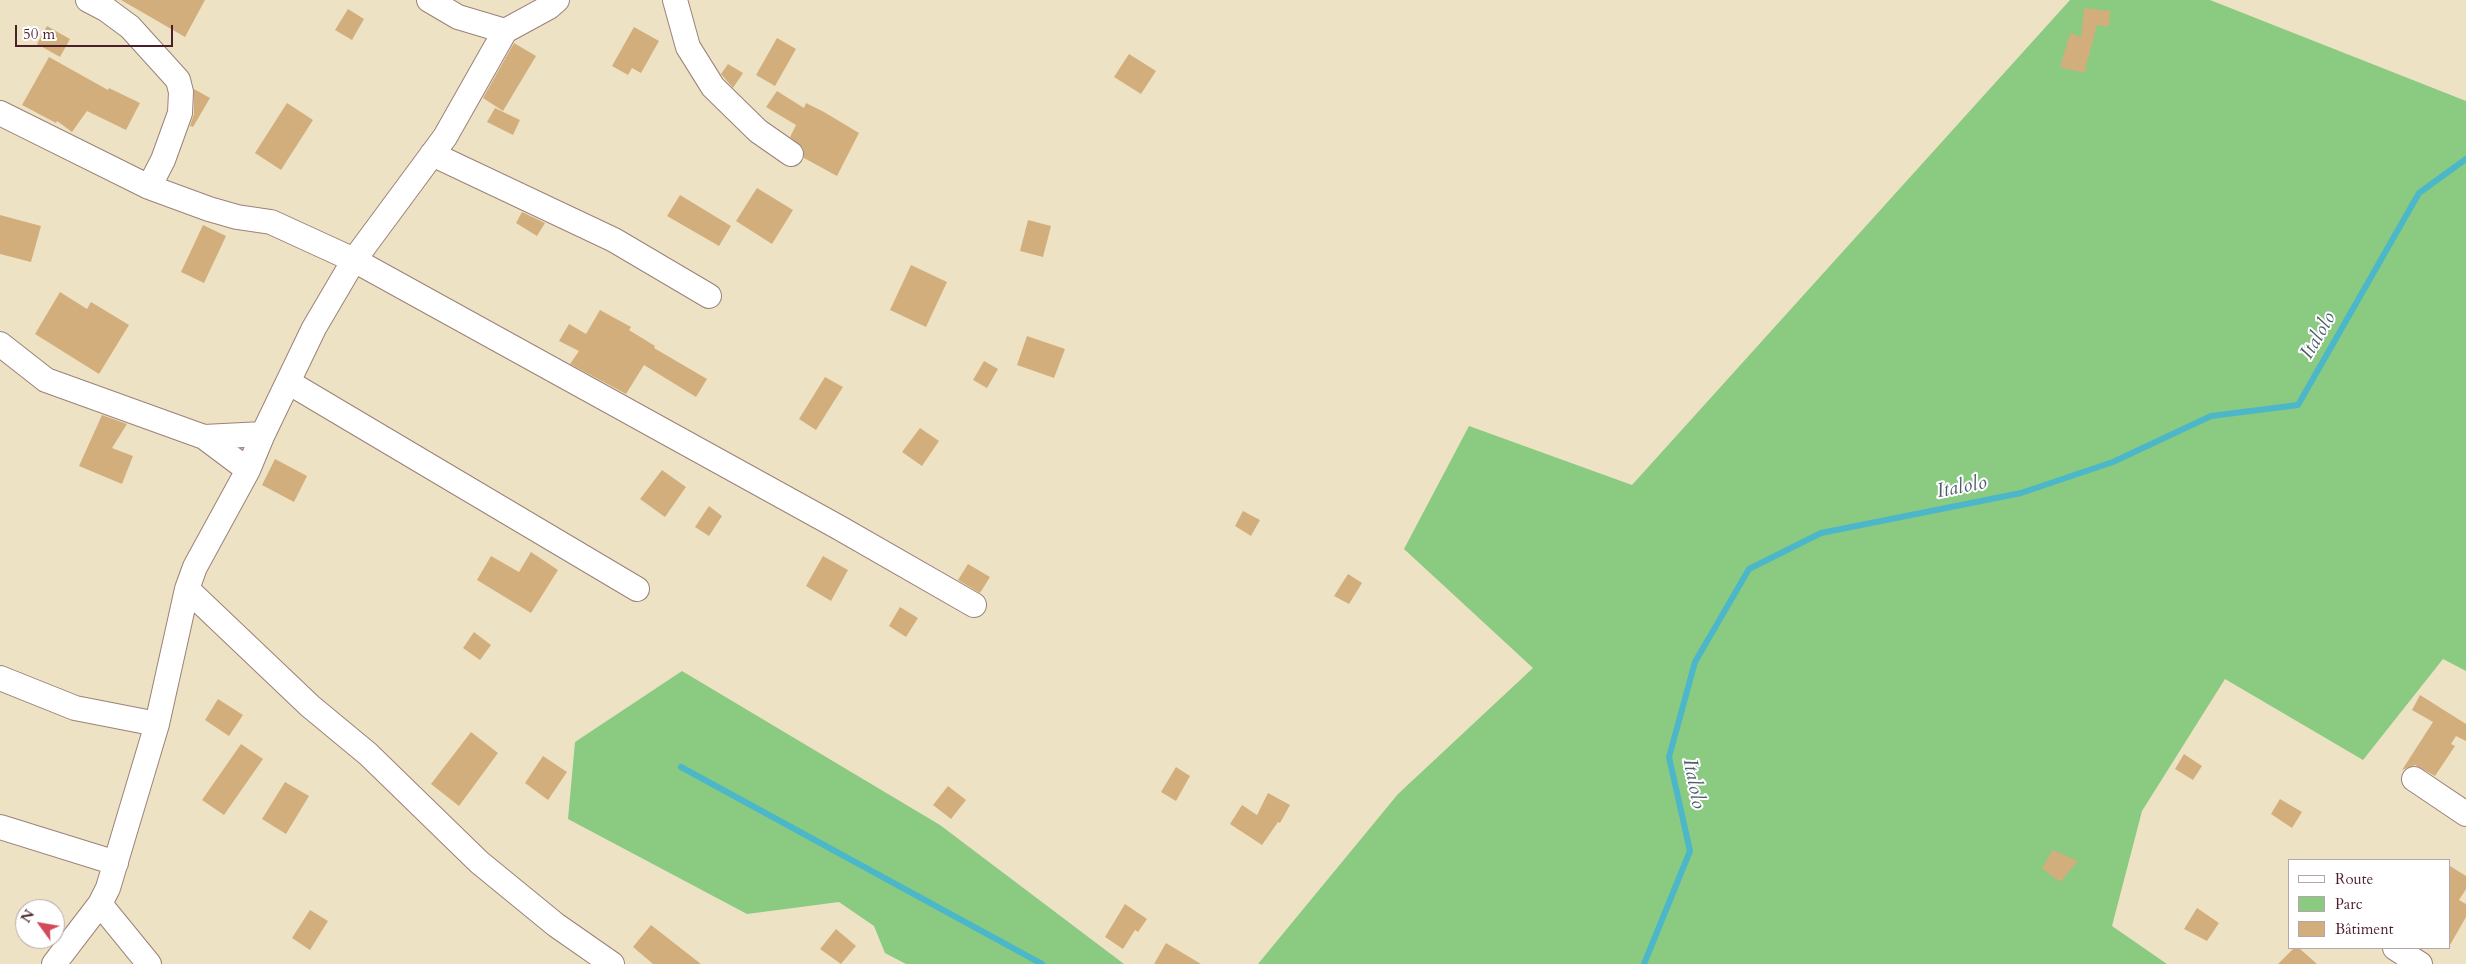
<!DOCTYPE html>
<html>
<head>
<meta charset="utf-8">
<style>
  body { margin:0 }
  #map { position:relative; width:2466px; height:964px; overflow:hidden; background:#ede3c4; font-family:Cardo,serif }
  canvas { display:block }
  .legend { position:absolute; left:2288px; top:859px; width:162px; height:90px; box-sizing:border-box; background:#fff; border:1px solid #b7a5aa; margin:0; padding:6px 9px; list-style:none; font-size:15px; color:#4a1f2b }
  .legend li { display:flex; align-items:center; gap:10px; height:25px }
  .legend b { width:25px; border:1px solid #b7a5aa }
  .north { position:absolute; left:15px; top:899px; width:50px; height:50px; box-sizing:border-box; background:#fff; border:1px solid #b7a5aa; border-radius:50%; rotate:302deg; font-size:14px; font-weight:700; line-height:20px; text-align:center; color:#4a1f2b }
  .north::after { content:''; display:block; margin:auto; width:18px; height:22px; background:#d1495b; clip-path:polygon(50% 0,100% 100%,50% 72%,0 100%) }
  .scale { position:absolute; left:15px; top:25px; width:158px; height:22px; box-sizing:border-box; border:2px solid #4a1f2b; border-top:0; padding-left:6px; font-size:15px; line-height:18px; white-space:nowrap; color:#4a1f2b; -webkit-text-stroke:4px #fff; paint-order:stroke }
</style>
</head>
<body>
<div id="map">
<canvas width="2466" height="964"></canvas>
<ul class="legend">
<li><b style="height:6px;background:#fff"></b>Route</li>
<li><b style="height:14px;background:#8aca81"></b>Parc</li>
<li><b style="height:14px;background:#d3ae7d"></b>Bâtiment</li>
</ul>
<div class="north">N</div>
<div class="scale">50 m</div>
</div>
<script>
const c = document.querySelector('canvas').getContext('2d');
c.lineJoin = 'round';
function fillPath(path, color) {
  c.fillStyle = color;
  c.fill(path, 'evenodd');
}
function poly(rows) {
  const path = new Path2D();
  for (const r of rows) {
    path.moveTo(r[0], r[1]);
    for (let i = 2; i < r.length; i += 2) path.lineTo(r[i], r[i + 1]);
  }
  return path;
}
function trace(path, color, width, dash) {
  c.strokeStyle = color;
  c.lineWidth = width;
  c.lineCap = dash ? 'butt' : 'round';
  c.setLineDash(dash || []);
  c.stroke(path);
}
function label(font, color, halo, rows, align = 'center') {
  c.font = font + ' Cardo,serif';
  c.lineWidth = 4;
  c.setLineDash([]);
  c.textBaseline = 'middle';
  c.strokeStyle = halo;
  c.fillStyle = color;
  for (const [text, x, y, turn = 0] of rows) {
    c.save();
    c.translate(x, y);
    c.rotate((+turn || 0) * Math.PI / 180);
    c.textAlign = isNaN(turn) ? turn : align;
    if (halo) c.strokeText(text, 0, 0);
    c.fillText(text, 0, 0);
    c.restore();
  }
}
fillPath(poly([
  [2070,0,2210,0,2466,101,2466,671,2443,659,2363,760,2225,679,2142,811,2112,926,2167,964,1258,964,1398,794,1533,668,1404,549,1469,426,1632,485],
  [682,671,940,825,1124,964,906,964,885,953,874,926,839,902,747,914,568,819,575,742]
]), '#8aca81');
trace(poly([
  [681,767,1042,964],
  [1644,964,1690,851,1669,757,1695,662,1749,569,1821,533,2021,493,2113,462,2211,416,2298,405,2419,193,2466,159]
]), '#4db7ca', 6);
fillPath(poly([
  [121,0,205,0,185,37],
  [2084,8,2110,11,2109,27,2097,25,2084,73,2060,67,2070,33,2081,37],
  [348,9,364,19,352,40,335,30],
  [47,26,70,39,60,57,37,44],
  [634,27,659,41,641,73,632,68,628,75,612,66],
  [777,38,796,49,775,86,756,75],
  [514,43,536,56,503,111,483,98],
  [1129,54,1156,71,1141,94,1114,77],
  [49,57,108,90,109,88,140,103,126,130,87,111,72,132,57,121,56,123,22,105],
  [728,64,743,73,733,88,721,74],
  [194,89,210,98,193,127,190,126,194,114],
  [777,91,804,108,806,103,824,112,859,133,837,176,804,158,803,148,790,137,796,125,766,107],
  [287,103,313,120,281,170,255,153],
  [495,108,520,120,513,135,487,122],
  [757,188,793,210,772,244,736,221],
  [680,195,731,226,719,246,667,216],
  [522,212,545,223,537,236,516,223],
  [0,215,41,226,31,262,0,254],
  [1028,220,1051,226,1043,257,1020,251],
  [203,225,226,236,204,283,181,272],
  [911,265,947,282,926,327,890,310],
  [60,292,87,309,91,302,129,325,99,374,35,334],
  [600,310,631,327,629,330,655,346,654,348,707,379,696,397,644,365,626,394,570,364,579,351,559,341,569,324,586,334],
  [1027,336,1065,349,1054,378,1017,365],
  [984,361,998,369,987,388,973,380],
  [825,377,843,387,816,430,799,419],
  [102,415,127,424,112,448,133,456,122,484,79,466],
  [920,428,939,441,922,466,902,452],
  [275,459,307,476,294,502,262,485],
  [662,470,686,487,665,517,640,499],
  [709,506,722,516,709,536,695,527],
  [1243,511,1260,520,1251,536,1235,526],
  [531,552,558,570,531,613,477,580,491,556,519,572],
  [823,556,848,570,831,601,806,586],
  [968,564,990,577,980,593,958,580],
  [1348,574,1362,583,1349,604,1334,596],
  [900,607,918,618,906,637,889,626],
  [474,632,491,645,480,660,463,648],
  [2420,695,2466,724,2466,741,2456,736,2451,744,2455,746,2435,776,2415,765,2402,770,2433,722,2412,710],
  [218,699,243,715,229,736,205,720],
  [471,732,498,753,459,806,431,784],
  [241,744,263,759,224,815,202,800],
  [2184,754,2202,766,2193,780,2175,769],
  [543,756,567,772,548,800,525,783],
  [1176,767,1190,776,1176,801,1161,792],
  [285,782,309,796,286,834,262,819],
  [948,786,966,800,951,819,933,805],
  [1268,793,1290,805,1280,823,1278,822,1262,845,1230,824,1242,805,1257,815],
  [2280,799,2302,812,2292,828,2271,814],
  [2053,850,2078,861,2060,882,2042,868],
  [2450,866,2466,876,2466,889,2459,900,2466,904,2466,917,2450,945],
  [1125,904,1147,919,1138,932,1135,930,1123,949,1105,937],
  [2197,908,2219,923,2207,941,2184,929],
  [310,910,328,921,310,950,292,938],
  [651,925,701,964,653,964,633,947],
  [836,929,856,946,841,964,820,949],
  [1166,943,1201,964,1154,964],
  [2294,948,2299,948,2317,964,2278,964]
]), '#d3ae7d');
const minor = poly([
  [88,0,107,10,130,27,178,80,181,92,180,113,163,160,149,187],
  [429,0,458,17,505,31],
  [675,0,688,47,713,87,758,131,791,154],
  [0,113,149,187,209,209,237,217,271,222,354,260,838,527,974,605],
  [432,154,614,240,709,296],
  [0,344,46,380,204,437,248,470],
  [288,382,637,589],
  [204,437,263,434],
  [187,589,310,706,368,754,479,862,556,925,612,964],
  [0,678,75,708,157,724],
  [2414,779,2466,814],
  [0,827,116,863],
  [100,904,149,964],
  [2395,948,2420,964],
  [54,964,100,904,108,888,157,724,187,589,195,567,248,470,263,434,314,328,354,260,445,137,505,31,549,7,557,0]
]);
trace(minor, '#9c8178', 26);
trace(minor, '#fff', 24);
label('italic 20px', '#4b5c6b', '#fff', [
  ["Italolo",2319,336,-60],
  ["Italolo",1962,488,-11],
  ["Italolo",1693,784,79]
]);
</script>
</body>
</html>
